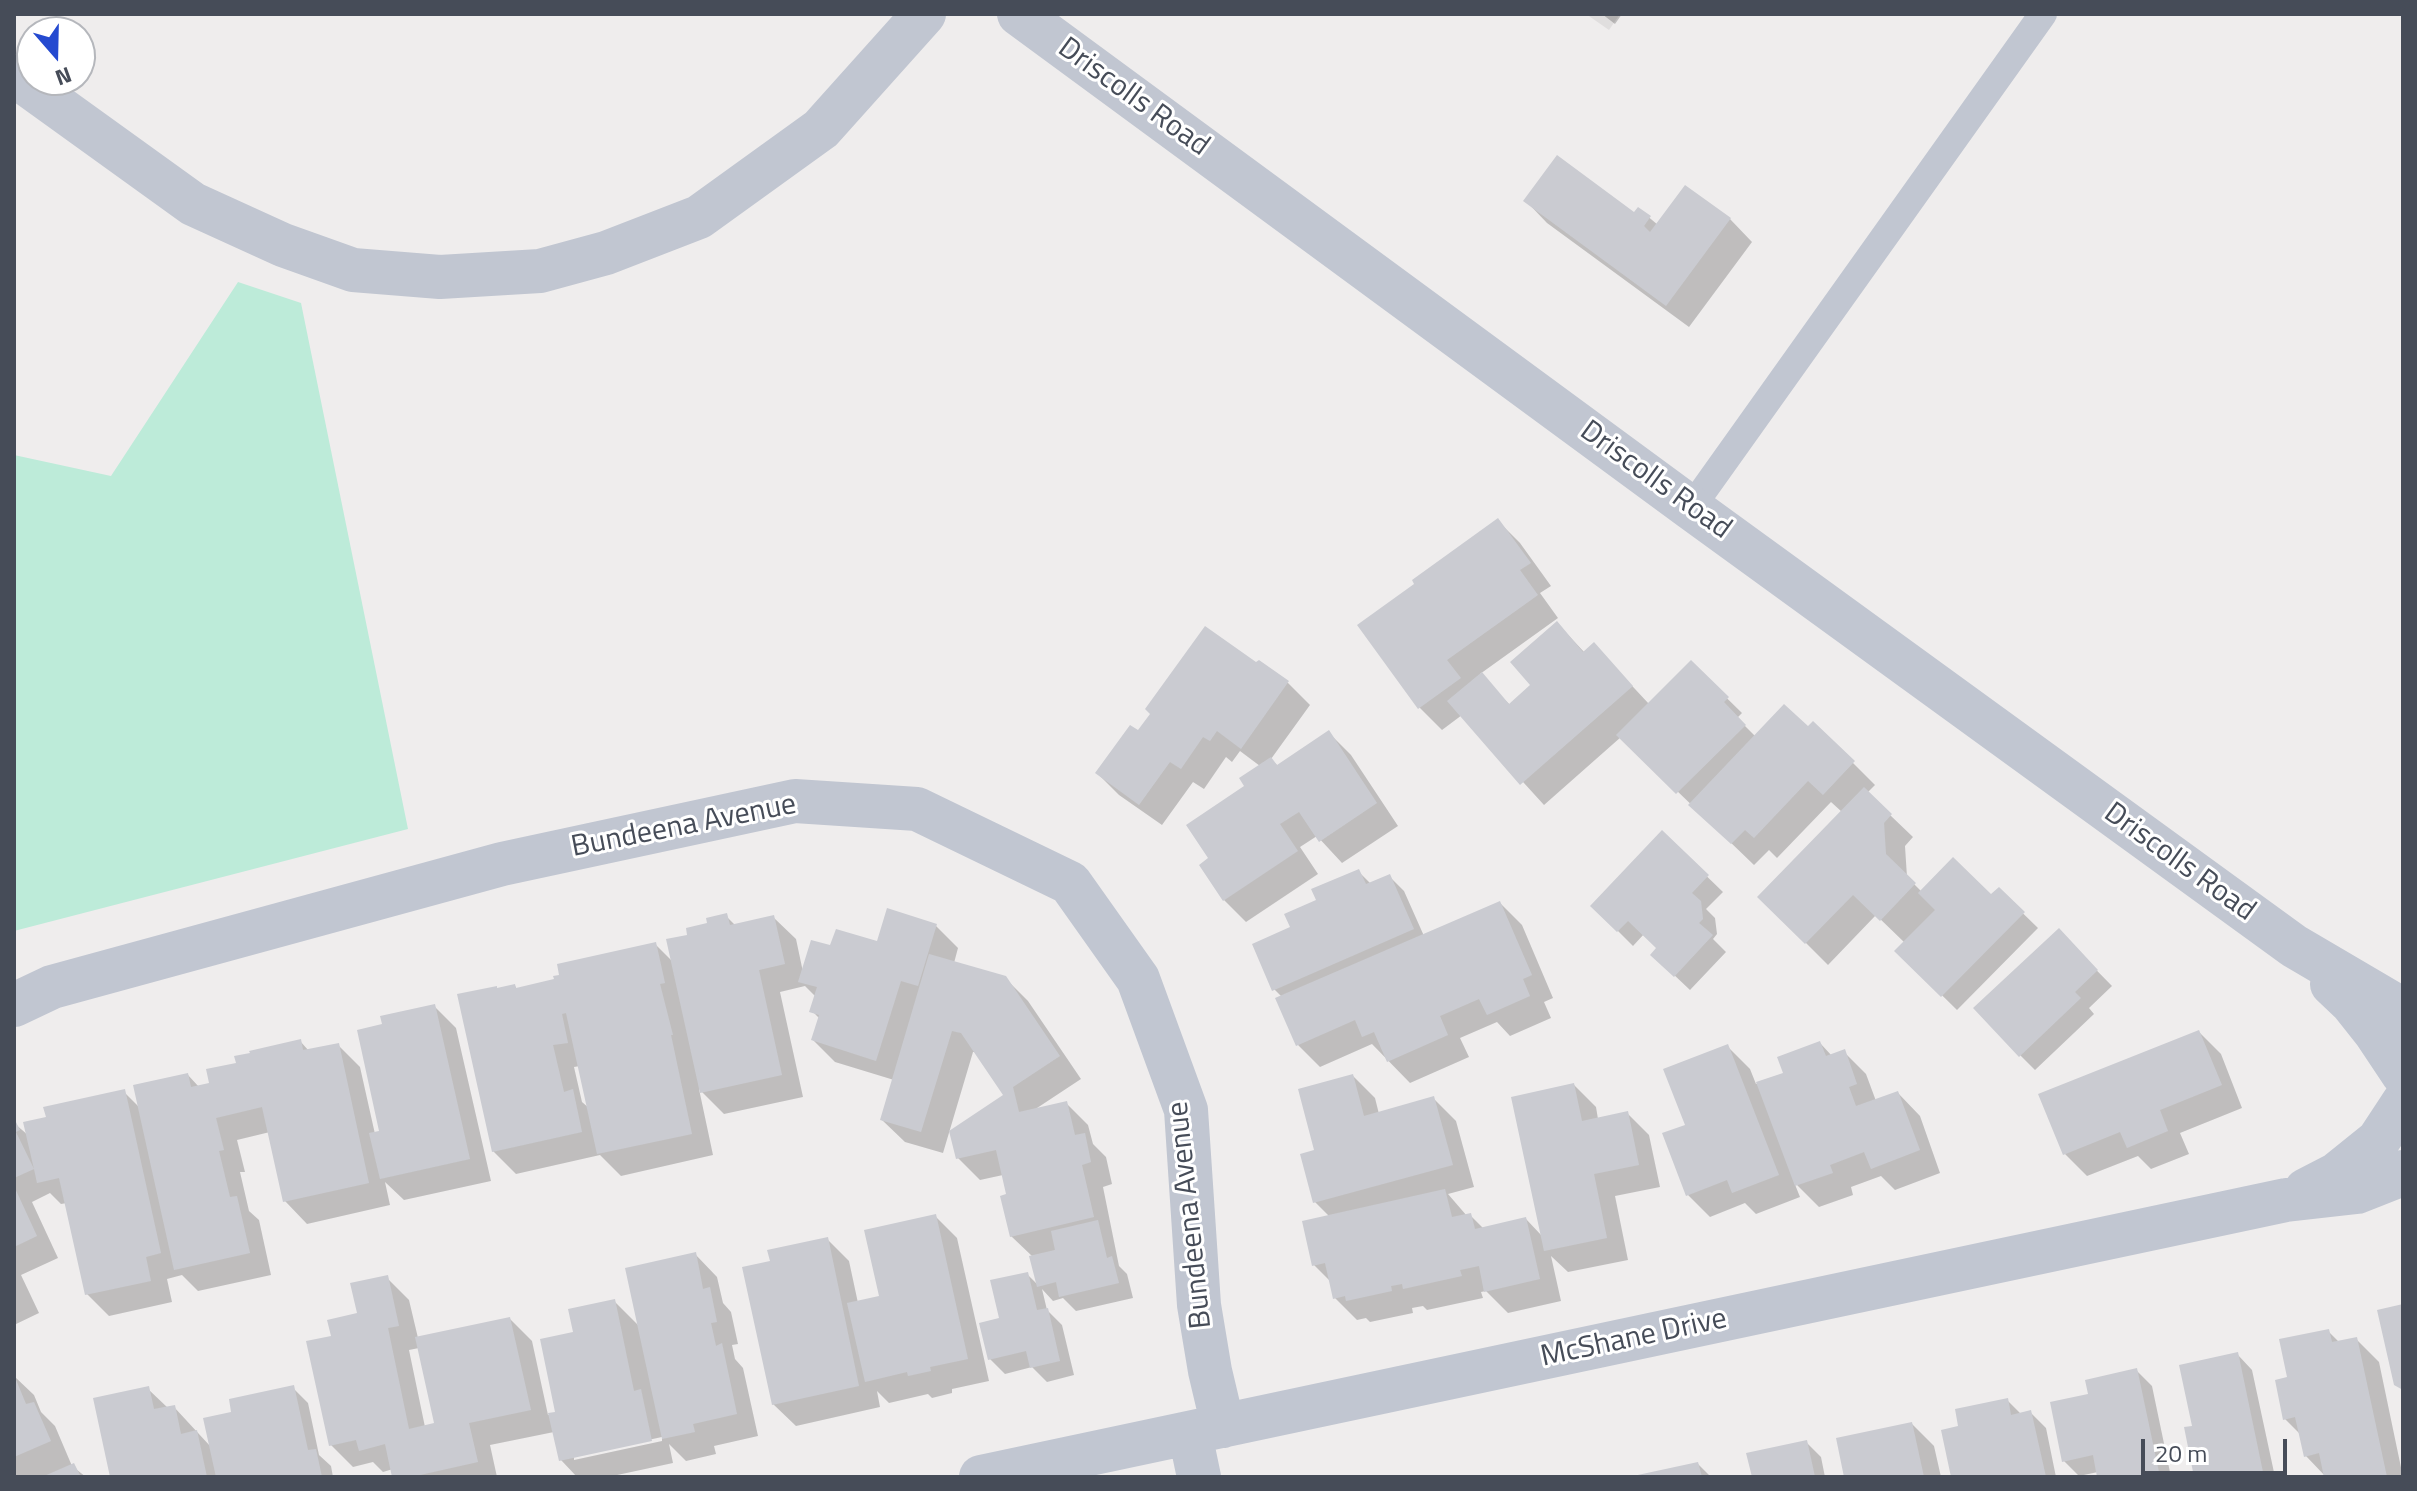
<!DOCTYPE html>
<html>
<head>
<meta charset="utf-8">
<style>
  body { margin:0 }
  #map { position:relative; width:2417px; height:1491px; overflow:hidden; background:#efeded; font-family:"Titillium Web",sans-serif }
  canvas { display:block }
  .frame { position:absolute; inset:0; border:16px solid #464c58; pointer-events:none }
  .north { position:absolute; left:16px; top:16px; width:80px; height:80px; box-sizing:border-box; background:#fff; border:2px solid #b5b7bc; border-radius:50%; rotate:160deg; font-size:22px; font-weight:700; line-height:32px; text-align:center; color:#464c58 }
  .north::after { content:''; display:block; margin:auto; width:28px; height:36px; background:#254ad0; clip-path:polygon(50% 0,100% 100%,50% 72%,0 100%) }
  .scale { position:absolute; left:2141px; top:1439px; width:146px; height:36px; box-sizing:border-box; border:4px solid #464c58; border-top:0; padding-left:10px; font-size:24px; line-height:28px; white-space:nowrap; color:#464c58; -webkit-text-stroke:6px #fff; paint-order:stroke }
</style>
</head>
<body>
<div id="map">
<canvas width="2417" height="1491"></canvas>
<div class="frame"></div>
<div class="north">N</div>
<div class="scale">20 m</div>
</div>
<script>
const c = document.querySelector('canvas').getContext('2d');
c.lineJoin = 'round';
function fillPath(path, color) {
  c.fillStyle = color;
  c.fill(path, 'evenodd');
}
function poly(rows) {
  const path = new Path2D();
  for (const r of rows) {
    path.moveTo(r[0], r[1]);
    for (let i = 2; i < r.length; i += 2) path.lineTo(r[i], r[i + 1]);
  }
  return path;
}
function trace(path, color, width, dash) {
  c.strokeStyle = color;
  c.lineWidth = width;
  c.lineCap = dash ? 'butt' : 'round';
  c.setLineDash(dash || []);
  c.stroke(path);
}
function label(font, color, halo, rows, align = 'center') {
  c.font = font + ' "Titillium Web",sans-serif';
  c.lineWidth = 6;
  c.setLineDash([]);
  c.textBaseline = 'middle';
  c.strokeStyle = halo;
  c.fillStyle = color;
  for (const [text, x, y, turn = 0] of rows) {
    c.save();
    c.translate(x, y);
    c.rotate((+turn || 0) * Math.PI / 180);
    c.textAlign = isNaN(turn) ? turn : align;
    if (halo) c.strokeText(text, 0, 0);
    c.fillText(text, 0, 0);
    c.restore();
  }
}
fillPath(poly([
  [1586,14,1620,14,1609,30]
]), '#e0dede');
fillPath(poly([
  [238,282,301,303,408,829,14,931,14,455,111,476]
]), '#bdebd9');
fillPath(poly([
  [1602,14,1622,14,1615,24],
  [1525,200,1634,215,1639,209,1658,225,1730,219,1752,242,1689,327,1547,223],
  [1498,521,1520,543,1551,586,1540,593,1558,618,1480,674,1510,705,1533,685,1557,623,1585,653,1594,645,1649,704,1691,663,1742,713,1737,718,1756,737,1853,763,1875,785,1867,793,1913,837,1905,846,1907,877,1922,892,1991,897,1999,890,2038,928,1957,1010,1897,951,1905,943,1876,915,1828,965,1760,897,1842,812,1831,802,1777,858,1769,850,1754,865,1621,737,1544,805,1462,715,1442,730,1420,708,1360,626],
  [1256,665,1288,683,1310,705,1271,759,1278,766,1329,733,1351,755,1398,826,1342,863,1317,836,1300,847,1318,874,1246,922,1224,900,1210,859,1260,766,1240,751,1232,762,1226,757,1204,789,1193,782,1162,825,1119,795,1097,773,1138,733],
  [1662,833,1723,892,1706,909,1715,918,1717,934,1713,939,1726,952,1690,990,1653,955,1659,948,1644,934,1633,946,1593,906],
  [1358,871,1371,884,1389,876,1404,891,1424,936,1500,903,1522,925,1553,998,1544,1002,1551,1018,1510,1036,1497,1022,1460,1038,1469,1057,1410,1083,1372,1044,1320,1067,1298,1045,1282,997,1274,989,1293,928,1319,902],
  [726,916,736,926,773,917,796,939,803,972,832,948,878,944,936,926,958,948,954,963,1005,978,1028,1001,1081,1079,1034,1110,1066,1103,1088,1125,1093,1144,1106,1157,1112,1184,1103,1187,1119,1266,1127,1274,1133,1298,1076,1311,1063,1298,1053,1301,1042,1289,1047,1310,1062,1325,1074,1375,1047,1382,1032,1367,1005,1374,990,1359,1001,1320,1027,1274,1038,1285,1032,1256,1011,1236,1008,1196,1003,1175,980,1180,958,1158,1006,1095,976,1052,973,1052,943,1153,905,1142,882,1120,894,1080,835,1062,813,1040,820,1019,812,1011,816,997,805,986,780,992,803,1097,724,1114,699,1089,713,1155,621,1176,600,1155,516,1174,493,1151,515,986,517,989,557,980,655,944,673,962,690,936],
  [580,1066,589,1108,582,1102,574,1067],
  [2058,931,2112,986,2089,1008,2094,1014,2035,1070,2020,1055],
  [434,1006,456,1028,491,1181,404,1200,385,1182,390,1205,307,1224,285,1201,270,1132,237,1140,245,1172,240,1172,249,1211,259,1220,271,1275,198,1291,182,1275,167,1279,172,1302,109,1316,87,1294,67,1203,61,1204,50,1193,32,1202,58,1258,21,1275,39,1313,14,1325,14,1123,29,1136,48,1119,124,1092,140,1108,188,1075,199,1087,211,1084,238,1064,300,1041,309,1051,338,1045,360,1067,375,1134,382,1133,385,1026],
  [2199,1032,2221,1054,2242,1108,2180,1133,2189,1154,2151,1169,2138,1156,2087,1176,2065,1154],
  [1820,1043,1832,1056,1844,1052,1866,1074,1876,1101,1898,1093,1920,1116,1940,1173,1895,1190,1881,1176,1851,1187,1853,1195,1819,1207,1794,1182,1800,1197,1756,1214,1745,1203,1710,1217,1688,1195,1688,1126,1728,1047,1750,1069,1756,1084,1785,1074],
  [1353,1076,1375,1098,1379,1114,1433,1098,1456,1121,1474,1187,1448,1194,1467,1216,1470,1215,1484,1229,1526,1219,1542,1236,1574,1085,1596,1107,1598,1119,1627,1113,1649,1135,1660,1187,1615,1196,1628,1260,1568,1272,1551,1256,1561,1301,1508,1313,1486,1291,1481,1292,1483,1298,1427,1310,1423,1306,1412,1308,1413,1313,1370,1322,1366,1318,1357,1320,1335,1298,1332,1283,1314,1265,1330,1217,1315,1202,1316,1152],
  [935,1216,957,1238,989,1381,952,1389,952,1393,932,1398,928,1394,889,1403,877,1391,880,1407,796,1426,773,1404,772,1263,827,1239,849,1261,858,1303,881,1297],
  [695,1254,717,1277,723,1303,731,1312,738,1344,732,1345,735,1359,743,1368,758,1436,714,1446,716,1454,686,1461,669,1444,673,1463,608,1477,577,1477,561,1460,554,1432,490,1445,497,1477,394,1477,393,1469,383,1472,373,1462,353,1467,331,1445,333,1337,359,1315,387,1278,409,1300,418,1338,510,1319,532,1341,548,1415,558,1413,576,1333,614,1301,639,1326],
  [419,1348,436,1425,425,1427,409,1350],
  [662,1437,662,1441,574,1460,574,1456],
  [2328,1331,2340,1343,2357,1340,2379,1362,2403,1477,2326,1477,2306,1456,2301,1435,2285,1419,2289,1378],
  [2238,1355,2252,1370,2275,1477,2197,1477,2194,1428],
  [2137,1371,2152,1386,2171,1477,2099,1477,2098,1472,2079,1476,2064,1461,2090,1396],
  [14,1376,34,1395,41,1412,55,1426,72,1466,86,1477,14,1477],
  [293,1388,308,1403,319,1455,331,1466,333,1477,112,1477,148,1389,168,1408,174,1407,211,1447,234,1413],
  [2007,1400,2022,1415,2031,1413,2046,1428,2056,1477,1953,1477,1961,1427],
  [1912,1424,1934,1446,1941,1477,1846,1477],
  [1806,1442,1821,1457,1825,1477,1754,1477],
  [1698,1464,1711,1477,1638,1477]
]), '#0003');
fillPath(poly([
  [1557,155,1634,212,1638,207,1651,216,1644,226,1650,232,1685,185,1731,218,1666,306,1523,201],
  [1498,518,1531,563,1520,570,1538,595,1447,660,1461,678,1418,709,1357,625,1414,584,1412,580],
  [1557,621,1583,652,1594,642,1633,686,1520,785,1447,701,1482,672,1509,704,1530,685,1510,662],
  [1205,626,1256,662,1259,660,1289,681,1241,749,1217,731,1210,741,1203,737,1181,769,1170,762,1139,805,1095,773,1130,725,1138,730,1150,714,1145,709],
  [1691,660,1729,697,1724,702,1746,725,1676,794,1616,735],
  [1784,704,1808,726,1813,721,1855,761,1823,795,1808,781,1754,838,1745,830,1731,844,1688,805],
  [1329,730,1377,803,1319,842,1299,812,1280,824,1298,851,1223,901,1199,865,1208,858,1186,825,1244,786,1239,778,1271,757,1277,765],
  [1864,787,1892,814,1884,823,1886,854,1916,883,1880,921,1853,895,1805,944,1757,897],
  [1662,830,1709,875,1692,893,1701,901,1703,919,1699,923,1713,935,1674,977,1650,955,1656,948,1628,921,1617,932,1590,906],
  [1953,857,1991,894,1999,887,2025,912,1941,997,1894,951,1935,910,1918,893],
  [1359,869,1366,884,1390,874,1414,929,1272,991,1252,944,1290,927,1284,914,1316,900,1311,889],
  [1500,901,1532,975,1523,979,1530,996,1487,1015,1479,999,1440,1016,1448,1035,1387,1062,1374,1032,1362,1037,1355,1020,1296,1046,1275,998],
  [887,908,937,924,918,986,901,981,876,1061,811,1040,819,1015,809,1012,817,987,798,982,811,940,830,945,836,929,877,941],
  [727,913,730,925,774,915,785,964,759,970,782,1075,700,1093,666,939,687,935,686,928,707,923,706,918],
  [2059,928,2098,970,2075,992,2081,998,2019,1057,1973,1008],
  [656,942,665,983,660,984,673,1035,671,1035,692,1134,597,1154,566,1013,562,1014,568,1043,553,1045,564,1092,573,1089,582,1132,492,1152,457,994,497,986,497,988,515,984,516,988,554,979,553,976,559,975,557,964],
  [929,954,1006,976,1060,1056,1013,1087,1019,1112,1067,1101,1075,1135,1085,1133,1091,1162,1082,1165,1094,1217,1010,1237,1000,1196,1006,1194,996,1150,956,1159,949,1131,1003,1095,961,1033,952,1031,921,1132,880,1120],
  [435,1004,470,1159,380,1179,369,1133,379,1131,357,1030,382,1024,380,1016],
  [2199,1030,2222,1085,2160,1110,2168,1131,2127,1148,2120,1132,2063,1155,2038,1094],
  [301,1039,303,1050,339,1043,369,1183,283,1202,262,1107,216,1118,224,1150,219,1151,230,1197,237,1196,250,1253,174,1270,133,1085,188,1073,191,1087,209,1083,206,1069,236,1063,234,1056,250,1053,249,1051],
  [1820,1041,1826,1056,1845,1049,1857,1084,1849,1087,1856,1106,1898,1091,1920,1150,1871,1169,1864,1152,1830,1165,1833,1173,1795,1186,1756,1082,1783,1073,1777,1057],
  [1728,1044,1779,1175,1732,1193,1727,1180,1686,1196,1662,1133,1685,1125,1663,1069],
  [1353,1074,1364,1116,1434,1096,1453,1165,1313,1203,1300,1154,1314,1150,1298,1089],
  [1574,1083,1582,1121,1628,1111,1639,1165,1594,1174,1607,1238,1544,1251,1511,1097],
  [125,1089,161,1253,146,1257,151,1281,85,1295,59,1178,37,1183,34,1169,14,1178,14,1118,20,1130,16,1132,34,1169,23,1122,46,1117,43,1107],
  [14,1186,37,1236,14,1247],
  [1445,1189,1452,1217,1471,1213,1475,1229,1526,1217,1540,1279,1484,1292,1479,1266,1460,1270,1462,1276,1403,1289,1402,1284,1391,1286,1392,1291,1346,1301,1345,1296,1333,1299,1325,1263,1312,1266,1302,1221],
  [936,1214,968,1359,930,1367,931,1371,908,1376,907,1372,865,1382,847,1303,879,1296,864,1230],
  [1098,1220,1107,1258,1112,1256,1119,1283,1059,1297,1056,1282,1037,1287,1029,1256,1055,1250,1051,1231],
  [828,1237,859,1386,772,1405,742,1267,770,1261,767,1250],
  [696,1252,703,1289,710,1287,717,1322,711,1323,716,1346,722,1343,737,1414,693,1424,695,1432,662,1439,625,1268],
  [1028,1272,1037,1310,1048,1308,1060,1361,1030,1368,1026,1351,988,1360,979,1323,999,1318,990,1280],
  [388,1275,399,1326,388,1328,409,1429,434,1423,415,1337,510,1317,531,1410,469,1423,478,1462,411,1477,392,1477,385,1444,359,1451,356,1440,329,1446,306,1341,331,1336,327,1320,357,1313,350,1283],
  [615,1299,634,1391,641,1389,652,1441,559,1461,548,1413,555,1412,540,1339,573,1332,568,1309],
  [2403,1304,2403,1390,2394,1385,2377,1310],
  [2329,1329,2332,1342,2357,1337,2387,1477,2324,1477,2319,1453,2304,1457,2295,1417,2283,1420,2275,1380,2287,1377,2279,1339],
  [2238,1352,2264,1477,2194,1477,2184,1427,2192,1426,2179,1365],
  [2137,1368,2160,1477,2097,1477,2093,1455,2062,1462,2050,1402,2088,1394,2085,1380],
  [14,1375,26,1404,34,1402,51,1441,14,1457],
  [294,1385,308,1450,316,1449,322,1477,216,1477,203,1418,231,1412,229,1399],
  [149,1386,154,1409,175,1405,181,1434,197,1430,207,1477,110,1477,93,1398],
  [2008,1398,2011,1415,2031,1410,2046,1477,1951,1477,1941,1430,1958,1426,1955,1409],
  [1912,1422,1924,1477,1844,1477,1836,1438],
  [1807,1440,1815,1477,1752,1477,1746,1453],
  [1698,1462,1702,1477,1633,1477,1633,1476],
  [74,1463,81,1477,42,1477]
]), '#cacbd1');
trace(poly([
  [1691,508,2043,14]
]), '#c1c6d1', 28);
trace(poly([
  [14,75,193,204,283,245,353,270,440,277,540,271,606,253,699,217,821,129,924,14],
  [14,1005,52,987,502,864,795,801,917,809,1070,883,1138,979,1186,1110,1199,1305,1210,1371,1223,1426],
  [2306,1190,2337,1174,2378,1141,2403,1103],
  [1190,1434,1199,1477],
  [981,1477,2286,1200,2357,1192,2395,1177,2403,1172]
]), '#c1c6d1', 44);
trace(poly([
  [1019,14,1691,508,2294,946,2403,1010],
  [2332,984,2352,1003,2375,1032,2403,1074]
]), '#c1c6d1', 44);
label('30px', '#464c58', '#fff', [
  ["Driscolls Road",1133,98,36],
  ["Driscolls Road",1655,481,36],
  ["Bundeena Avenue",684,827,-11],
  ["Driscolls Road",2179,863,36],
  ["Bundeena Avenue",1191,1215,-96],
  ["McShane Drive",1634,1339,-12]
]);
</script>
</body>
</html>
